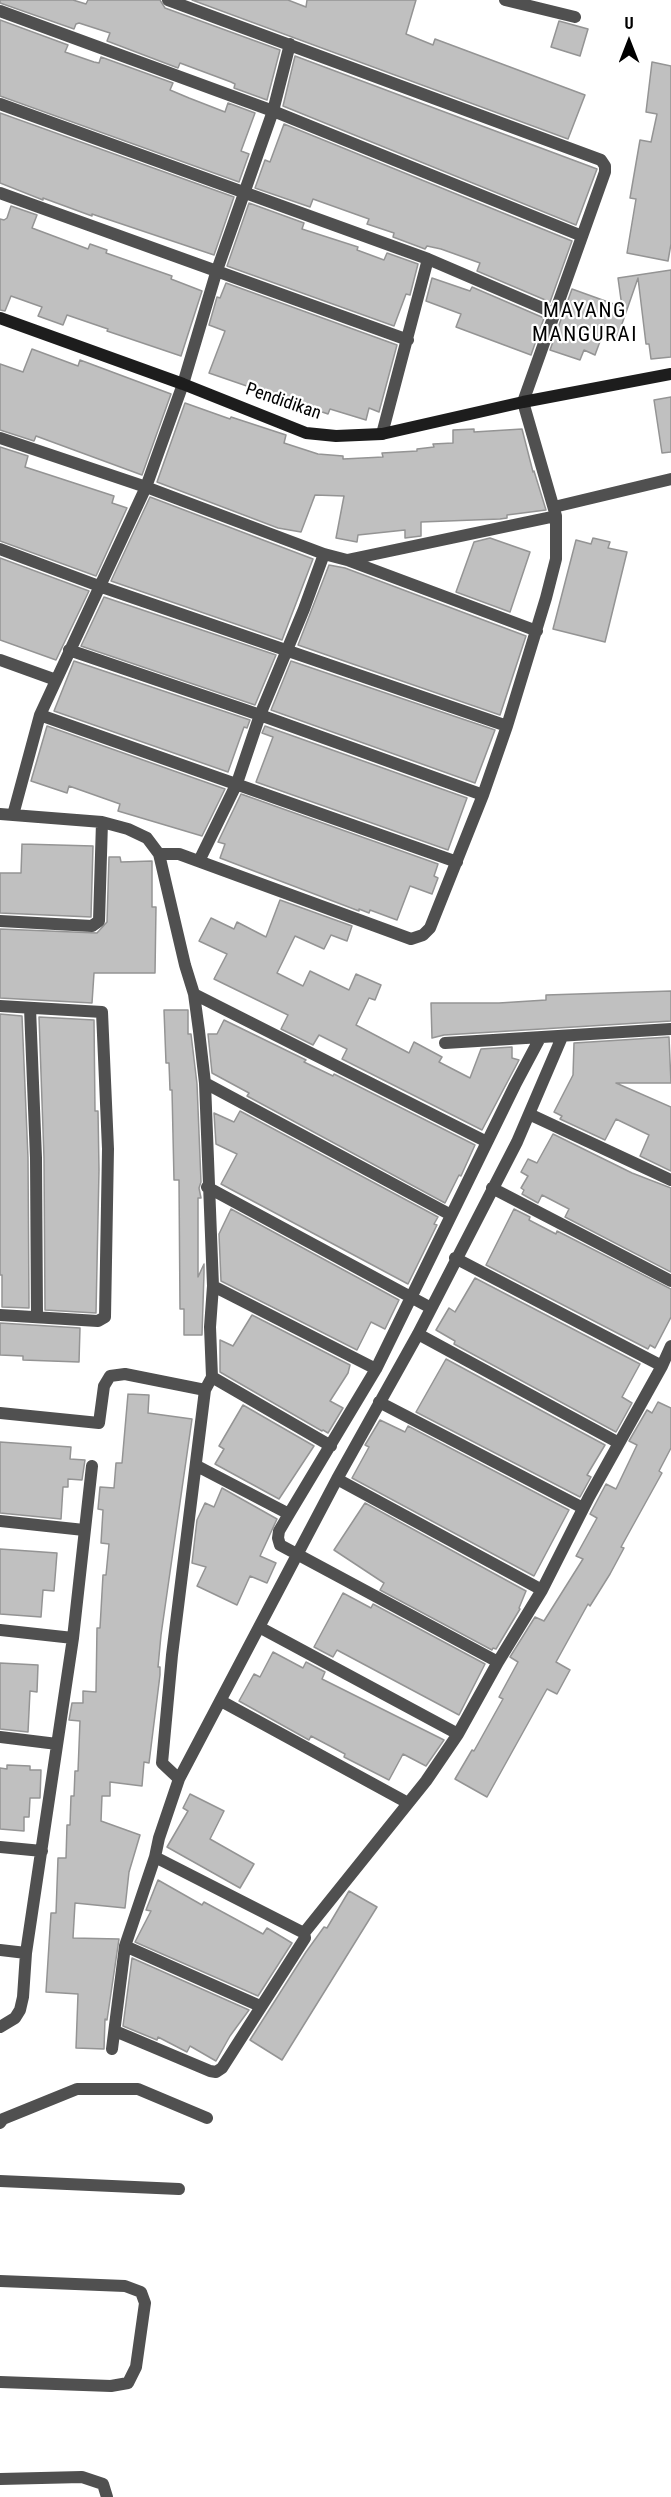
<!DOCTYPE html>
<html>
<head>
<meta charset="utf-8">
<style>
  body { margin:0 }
  #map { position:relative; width:671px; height:2497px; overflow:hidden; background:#fff; font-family:"Roboto Condensed",sans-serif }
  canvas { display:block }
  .north { position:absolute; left:599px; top:12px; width:60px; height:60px; -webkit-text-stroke:4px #fff; paint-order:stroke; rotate:0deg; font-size:16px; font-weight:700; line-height:24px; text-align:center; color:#000 }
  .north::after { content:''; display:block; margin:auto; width:21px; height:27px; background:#000; clip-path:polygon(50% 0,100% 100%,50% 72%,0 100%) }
</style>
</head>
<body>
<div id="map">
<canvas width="671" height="2497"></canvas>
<div class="north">U</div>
</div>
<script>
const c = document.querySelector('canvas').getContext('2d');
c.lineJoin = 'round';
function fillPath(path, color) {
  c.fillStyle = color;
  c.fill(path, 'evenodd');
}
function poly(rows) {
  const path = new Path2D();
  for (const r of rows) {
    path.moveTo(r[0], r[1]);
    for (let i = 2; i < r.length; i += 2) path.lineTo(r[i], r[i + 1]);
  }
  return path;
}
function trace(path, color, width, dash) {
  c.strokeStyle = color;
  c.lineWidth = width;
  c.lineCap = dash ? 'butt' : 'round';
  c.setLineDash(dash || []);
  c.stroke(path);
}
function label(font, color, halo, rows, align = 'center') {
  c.font = font + ' "Roboto Condensed",sans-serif';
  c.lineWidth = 4.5;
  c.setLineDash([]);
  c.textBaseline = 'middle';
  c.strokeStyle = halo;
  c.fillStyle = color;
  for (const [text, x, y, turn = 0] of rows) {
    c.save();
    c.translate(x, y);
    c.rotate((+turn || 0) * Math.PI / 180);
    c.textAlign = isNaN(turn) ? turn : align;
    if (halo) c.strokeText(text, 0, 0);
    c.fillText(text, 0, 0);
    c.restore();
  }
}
const building = poly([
  [0,0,73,0,86,4,88,0,160,0,165,8,280,50,267,100,234,88,235,84,231,82,180,63,178,68,107,41,110,33,79,23,76,24,74,29,0,3,0,0],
  [192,0,288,0,306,7,307,0,416,0,406,34,433,45,435,39,585,95,568,139,192,0],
  [0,20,68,45,65,52,94,62,99,63,101,57,173,83,170,90,189,98,225,112,228,103,255,113,241,151,249,154,239,182,0,96,0,20],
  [559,21,588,29,580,56,551,47,559,21],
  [295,56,597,169,576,225,283,106,295,56],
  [652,62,671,66,671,244,668,261,627,253,636,199,630,198,640,140,651,142,657,114,646,112,652,62],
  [0,113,234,197,214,255,92,214,92,216,43,198,43,200,0,183,0,113],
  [284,124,572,241,550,302,477,271,480,263,441,249,427,246,425,249,393,237,394,233,367,224,369,219,313,199,310,207,255,188,265,160,270,162,284,124],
  [249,203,304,223,302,229,358,247,357,250,384,260,387,253,418,264,410,295,406,294,394,326,227,266,249,203],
  [11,206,37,215,32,228,88,249,90,244,107,250,106,253,172,276,171,279,202,291,181,356,107,331,108,329,67,315,63,325,38,316,42,307,11,296,5,311,0,310,0,219,4,220,7,218,11,206],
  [671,270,671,357,651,359,649,344,646,344,638,278,616,341,602,336,595,355,584,350,580,360,550,350,572,289,622,307,618,278,671,270],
  [432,278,470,291,472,287,544,318,531,355,456,327,461,314,426,301,432,278],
  [226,283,397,345,379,412,369,408,366,420,330,409,328,414,209,373,225,331,209,325,217,297,220,298,226,283],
  [32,349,78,366,80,360,171,394,142,475,36,436,34,441,0,430,0,364,23,372,32,349],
  [671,397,671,452,662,453,654,400,671,397],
  [185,403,230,419,231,417,286,435,284,443,318,454,343,456,343,459,383,457,382,453,417,451,417,449,434,447,433,444,453,443,453,430,474,429,474,432,522,429,533,472,534,471,546,510,507,515,507,518,500,519,421,522,421,536,405,538,405,530,358,535,357,542,336,538,344,496,315,495,301,532,278,528,157,482,185,403],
  [0,447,28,456,25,467,114,496,112,503,127,508,96,576,0,541,0,447],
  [150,497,313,559,282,640,111,581,150,497],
  [490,538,530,552,510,612,456,592,474,542,490,538],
  [593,538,610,542,608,548,627,552,605,642,553,629,576,540,591,544,593,538],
  [0,558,89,591,56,660,0,640,0,558],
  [329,565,345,568,526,636,500,715,298,645,329,565],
  [104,597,276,655,255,705,81,646,104,597],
  [74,661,250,720,247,728,244,727,228,772,54,711,74,661],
  [291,661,495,730,475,783,271,710,291,661],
  [47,726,225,789,202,836,118,811,120,804,69,786,67,793,31,781,47,726],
  [265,726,467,798,448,850,256,782,273,737,262,733,265,726],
  [241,794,438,864,434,876,438,878,432,894,410,886,397,920,370,910,369,913,359,909,359,911,220,858,225,844,218,842,241,794],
  [22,844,93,846,91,917,0,913,0,873,21,873,22,844],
  [109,857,120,857,121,862,152,861,152,907,156,907,155,973,94,973,92,1003,0,998,0,929,97,933,107,922,109,857],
  [280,900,352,926,347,941,331,935,324,949,295,936,277,973,303,986,310,971,349,990,356,974,381,985,375,1000,369,998,356,1025,409,1053,414,1042,442,1057,439,1062,470,1078,481,1049,512,1047,512,1058,519,1060,482,1130,342,1059,347,1049,319,1035,313,1045,281,1029,288,1015,214,979,227,954,199,941,211,918,234,929,237,922,266,937,280,900],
  [671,991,671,1021,444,1035,432,1038,431,1003,499,1003,546,1000,546,995,671,991],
  [164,1010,188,1010,188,1034,191,1034,197,1084,201,1182,199,1188,201,1198,198,1198,198,1277,204,1264,204,1273,202,1335,184,1335,184,1309,180,1309,179,1180,174,1180,172,1090,170,1090,169,1063,166,1063,164,1010],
  [0,1014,22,1016,28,1158,29,1308,2,1307,2,1275,0,1275,0,1014],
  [39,1017,94,1020,95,1111,98,1111,99,1170,96,1313,45,1310,44,1158,39,1017],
  [224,1020,306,1060,304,1062,333,1076,334,1074,475,1145,461,1176,459,1175,445,1203,247,1096,249,1093,212,1073,208,1034,217,1034,224,1020],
  [669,1037,671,1083,616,1083,671,1107,671,1171,640,1156,649,1135,616,1119,605,1140,560,1119,562,1116,554,1112,573,1075,574,1043,669,1037],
  [240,1111,438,1217,434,1224,437,1225,408,1284,221,1184,237,1154,216,1144,214,1113,234,1122,240,1111],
  [553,1134,632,1173,671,1188,671,1272,565,1217,569,1209,542,1195,538,1203,522,1194,524,1190,521,1188,528,1176,521,1172,528,1159,537,1163,553,1134],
  [231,1209,399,1300,385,1329,371,1322,357,1350,221,1281,219,1234,231,1209],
  [514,1209,530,1217,529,1220,556,1234,557,1231,671,1289,671,1317,655,1348,650,1345,648,1349,486,1265,514,1209],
  [475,1278,640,1364,622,1397,632,1403,616,1432,454,1344,455,1341,436,1330,449,1308,455,1312,475,1278],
  [252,1315,350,1365,348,1373,330,1401,343,1408,328,1433,323,1430,322,1431,220,1372,220,1340,233,1346,252,1315],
  [0,1323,80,1328,79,1362,23,1360,23,1356,0,1355,0,1323],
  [446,1359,605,1445,587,1475,591,1477,580,1497,416,1412,446,1359],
  [128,1394,149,1395,148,1413,192,1419,161,1635,158,1667,160,1667,160,1675,149,1763,144,1762,142,1786,110,1782,110,1796,102,1796,101,1821,140,1835,129,1872,125,1908,75,1903,73,1938,119,1939,107,2020,105,2019,104,2049,76,2048,78,1994,46,1992,51,1913,56,1913,58,1858,66,1858,67,1825,70,1825,71,1796,74,1796,75,1771,78,1771,80,1721,69,1720,72,1703,83,1703,83,1691,96,1692,97,1628,100,1628,103,1575,106,1575,109,1544,101,1543,103,1510,98,1509,100,1487,114,1488,116,1463,122,1463,128,1394],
  [658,1402,671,1408,671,1448,659,1471,662,1473,621,1547,624,1548,610,1574,590,1606,588,1604,556,1662,570,1670,557,1694,547,1689,487,1797,455,1779,472,1750,474,1751,503,1699,499,1697,518,1662,510,1657,535,1617,544,1621,583,1559,576,1556,597,1518,590,1514,606,1484,616,1489,637,1445,629,1441,647,1410,652,1413,658,1402],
  [243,1405,314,1446,279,1499,215,1464,224,1449,219,1446,243,1405],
  [380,1420,405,1432,408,1426,569,1510,534,1576,352,1478,369,1447,365,1445,380,1420],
  [0,1442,71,1447,70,1459,85,1460,82,1480,68,1479,68,1487,63,1487,61,1519,0,1513,0,1442],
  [222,1488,277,1519,260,1556,276,1563,267,1583,250,1576,237,1605,197,1586,206,1567,192,1563,197,1520,205,1503,214,1507,222,1488],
  [365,1503,526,1591,519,1608,520,1609,496,1649,493,1648,492,1650,380,1590,384,1583,334,1550,365,1503],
  [0,1549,57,1553,54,1591,43,1590,41,1617,0,1614,0,1549],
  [343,1593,371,1608,373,1604,485,1664,459,1715,337,1650,333,1657,314,1647,343,1593],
  [273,1652,303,1668,306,1662,325,1672,322,1679,444,1740,426,1766,403,1754,389,1780,344,1757,345,1754,311,1736,309,1740,239,1701,254,1674,260,1677,273,1652],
  [0,1663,38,1665,37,1692,30,1691,28,1732,0,1729,0,1663],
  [7,1765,30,1766,30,1770,41,1770,40,1798,30,1798,29,1817,24,1817,24,1831,0,1829,0,1768,7,1769,7,1765],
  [190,1794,224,1811,210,1839,254,1864,240,1888,167,1847,188,1811,183,1808,190,1794],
  [158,1880,202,1905,204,1902,263,1934,267,1928,292,1943,258,1996,135,1942,151,1911,146,1910,158,1880],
  [349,1891,377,1907,282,2060,250,2040,306,1952,324,1927,327,1928,349,1891],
  [132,1958,249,2010,230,2036,216,2061,190,2046,187,2052,158,2037,157,2040,123,2026,132,1958]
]);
fillPath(building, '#c0c0c0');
trace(building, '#949494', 1.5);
trace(poly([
  [505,0,575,17],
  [0,11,273,111,582,236],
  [0,104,428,259,554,313],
  [0,193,408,340],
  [382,434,428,259],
  [0,438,146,487,324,554,347,560,537,631],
  [554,507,671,479],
  [0,549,99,586,507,726],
  [347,560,556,516],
  [69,650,260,715,483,795],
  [0,660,56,680],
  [40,715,457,862],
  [0,814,102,822,128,829,147,838,159,854,185,965,194,994,199,1031,205,1083,213,1286,210,1327,212,1377,205,1390,125,1374,110,1376,104,1386,99,1423,0,1413],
  [13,815,40,715,146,487,183,384,216,273,273,111,290,44],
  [159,854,179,854,411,939,423,935,430,928,483,795,507,726,546,598,556,559,556,516,523,402,605,172,605,166,601,160,168,0],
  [199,861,237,783,260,715,304,609,324,554],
  [0,921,92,926,99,921,102,822],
  [194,994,487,1142],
  [0,1006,102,1012,108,1149,105,1317,98,1321,0,1315],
  [30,1008,36,1158,37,1316],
  [445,1043,671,1029],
  [205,1083,451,1215],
  [529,1114,671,1180],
  [207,1187,431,1308],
  [492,1188,671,1281],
  [455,1258,662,1366],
  [213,1286,376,1369],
  [418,1334,619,1443],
  [212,1377,331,1446],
  [379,1402,583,1508],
  [197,1466,289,1514,279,1531,278,1538,280,1545,498,1662],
  [337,1479,542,1590],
  [289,1514,376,1369,515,1085,540,1038],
  [0,1521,84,1530],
  [259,1627,458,1734],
  [0,1630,73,1638],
  [221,1701,408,1803],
  [0,1737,57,1744],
  [179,1779,162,1763,172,1655,205,1390],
  [0,1847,42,1851],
  [155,1857,304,1933],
  [125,1946,260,2006],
  [0,1950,26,1953],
  [0,2027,15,2018,20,2010,23,1997,26,1953,73,1638,92,1466],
  [115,2031,210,2071,216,2072,222,2068,305,1938,304,1933,426,1781,458,1734,498,1662,542,1590,589,1497,662,1366,671,1346],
  [112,2049,125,1946,155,1857,159,1838,179,1779,337,1479,418,1334,517,1142,562,1037],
  [0,2123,3,2119,77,2089,138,2089,207,2118],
  [0,2181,179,2189],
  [0,2281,125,2286,141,2292,145,2303,136,2367,128,2383,111,2386,0,2382],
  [0,2479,82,2477,103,2484,107,2497]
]), '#505050', 12);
trace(poly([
  [0,318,183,384,306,433,336,436,382,434,523,402,671,374]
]), '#1d1d1d', 12);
label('18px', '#000', '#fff', [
  ["Pendidikan",283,402,19]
]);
c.letterSpacing = '1.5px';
label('21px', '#000', '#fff', [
  ["MAYANG",585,312],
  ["MANGURAI",585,336]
]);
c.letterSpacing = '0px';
</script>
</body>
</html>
